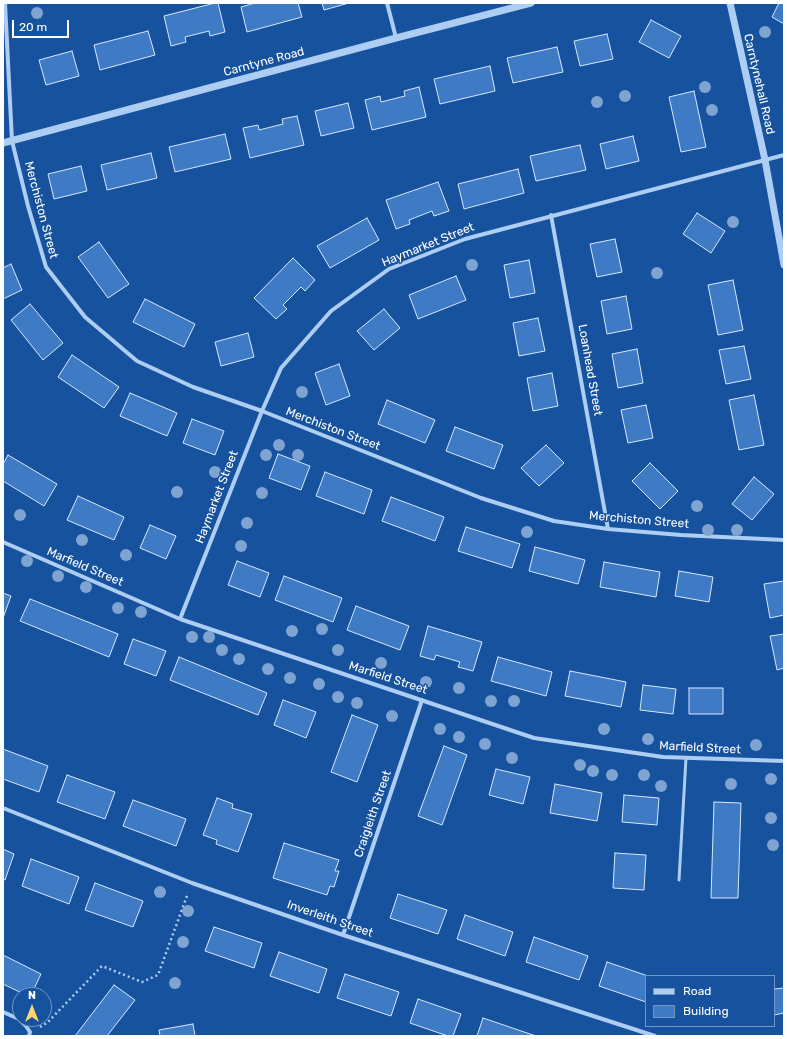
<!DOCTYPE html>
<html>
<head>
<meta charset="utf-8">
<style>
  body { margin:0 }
  #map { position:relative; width:787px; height:1039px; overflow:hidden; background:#16529e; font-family:Rubik,sans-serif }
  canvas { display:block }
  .frame { position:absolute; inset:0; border:4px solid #fff; pointer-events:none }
  .legend { position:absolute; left:645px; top:975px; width:130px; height:52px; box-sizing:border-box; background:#16529e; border:1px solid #7397c5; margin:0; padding:5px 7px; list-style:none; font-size:12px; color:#fff }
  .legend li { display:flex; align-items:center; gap:8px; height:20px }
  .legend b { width:20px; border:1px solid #7397c5 }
  .north { position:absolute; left:12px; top:987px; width:40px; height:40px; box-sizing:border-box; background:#16529e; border:1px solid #7397c5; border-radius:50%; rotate:0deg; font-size:11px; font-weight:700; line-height:16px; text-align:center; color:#fff }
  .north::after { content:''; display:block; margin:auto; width:14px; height:18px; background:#ffd56f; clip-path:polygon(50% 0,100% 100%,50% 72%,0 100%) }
  .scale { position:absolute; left:12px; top:20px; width:57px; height:18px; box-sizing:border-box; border:2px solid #fff; border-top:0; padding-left:5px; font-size:12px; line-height:14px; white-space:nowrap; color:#fff; -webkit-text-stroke:3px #16529e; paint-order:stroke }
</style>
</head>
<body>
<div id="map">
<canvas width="787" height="1039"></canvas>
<div class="frame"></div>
<ul class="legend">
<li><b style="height:5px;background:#aecdf3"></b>Road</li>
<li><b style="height:11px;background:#3e7bc4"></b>Building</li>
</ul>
<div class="north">N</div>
<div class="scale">20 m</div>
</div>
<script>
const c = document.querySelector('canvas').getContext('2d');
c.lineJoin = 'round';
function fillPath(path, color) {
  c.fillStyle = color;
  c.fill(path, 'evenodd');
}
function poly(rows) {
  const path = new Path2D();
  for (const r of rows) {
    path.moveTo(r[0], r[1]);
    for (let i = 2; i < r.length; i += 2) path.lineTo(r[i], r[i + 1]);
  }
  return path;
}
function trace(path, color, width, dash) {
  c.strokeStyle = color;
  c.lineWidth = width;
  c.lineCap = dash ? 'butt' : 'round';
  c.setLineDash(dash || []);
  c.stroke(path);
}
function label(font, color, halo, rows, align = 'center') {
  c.font = font + ' Rubik,sans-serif';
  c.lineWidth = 3;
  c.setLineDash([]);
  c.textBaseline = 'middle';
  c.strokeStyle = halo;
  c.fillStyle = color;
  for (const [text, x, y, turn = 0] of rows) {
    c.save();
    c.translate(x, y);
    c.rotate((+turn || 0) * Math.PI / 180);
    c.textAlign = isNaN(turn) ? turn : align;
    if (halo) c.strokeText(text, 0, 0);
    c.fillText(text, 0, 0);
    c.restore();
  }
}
const building = poly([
  [215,3,218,3,225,32,210,36,209,31,185,37,186,42,171,46,164,16,215,3],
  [255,3,298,3,302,17,247,32,241,7,255,3],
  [322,3,349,3,324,10,322,3],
  [779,3,784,3,784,24,772,17,779,3],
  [651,20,681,36,669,58,639,42,651,20],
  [148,31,155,55,100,70,94,45,148,31],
  [607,34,613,59,580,66,574,41,607,34],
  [557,47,563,72,513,83,507,58,557,47],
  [72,51,79,76,46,85,39,60,72,51],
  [490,66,495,91,440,104,434,79,490,66],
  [419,87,426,117,372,130,365,100,380,96,381,102,405,96,404,91,419,87],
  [694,91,706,147,681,152,669,97,694,91],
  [348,103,354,128,321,136,315,111,348,103],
  [297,116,304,145,250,158,243,128,258,125,259,130,283,124,282,119,297,116],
  [225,134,231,159,175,172,169,147,225,134],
  [633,136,639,161,606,169,600,144,633,136],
  [580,145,586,170,536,181,530,156,580,145],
  [151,153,157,178,107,190,101,165,151,153],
  [81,166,87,191,54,199,48,174,81,166],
  [518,169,524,193,464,209,458,184,518,169],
  [438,182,449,211,434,216,432,211,409,220,410,224,396,229,386,200,438,182],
  [697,213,725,231,711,253,683,234,697,213],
  [367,218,379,240,330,268,317,246,367,218],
  [615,239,622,272,597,277,590,244,615,239],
  [99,242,129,284,108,298,78,257,99,242],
  [293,258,315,280,305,291,301,287,283,305,287,309,276,319,254,298,293,258],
  [529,260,535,293,510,298,504,265,529,260],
  [11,264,22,290,3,299,3,268,11,264],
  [456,276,466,300,418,319,409,295,456,276],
  [733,280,743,330,718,335,708,285,733,280],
  [626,296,632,329,607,334,601,301,626,296],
  [145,299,195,324,184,347,133,322,145,299],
  [30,304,63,343,43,360,11,320,30,304],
  [384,309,400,328,374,350,357,331,384,309],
  [538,318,545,351,519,356,513,323,538,318],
  [248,333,254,357,221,366,215,342,248,333],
  [744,346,751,379,726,384,719,350,744,346],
  [637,349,643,383,618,388,612,354,637,349],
  [72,355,119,387,104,408,58,377,72,355],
  [339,364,350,396,326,405,315,373,339,364],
  [552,373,558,406,533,411,527,378,552,373],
  [130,393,177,413,167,436,120,416,130,393],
  [754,395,764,445,739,450,729,400,754,395],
  [387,400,435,420,425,443,378,424,387,400],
  [646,405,653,438,628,443,621,410,646,405],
  [192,419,224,431,215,455,183,443,192,419],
  [455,427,503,445,494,469,446,451,455,427],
  [546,445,564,463,539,486,521,468,546,445],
  [278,454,310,466,301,490,269,478,278,454],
  [8,455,57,484,44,506,3,481,3,464,8,455],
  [650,463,678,491,660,509,632,481,650,463],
  [325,472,372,490,364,514,316,496,325,472],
  [754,477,774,494,752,520,732,504,754,477],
  [78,496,124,517,114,540,67,520,78,496],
  [391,497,444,517,435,541,382,521,391,497],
  [150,525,176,536,166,559,140,548,150,525],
  [466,527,520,544,512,568,458,551,466,527],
  [535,547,585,560,578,584,529,571,535,547],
  [237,561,269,573,260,597,228,585,237,561],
  [604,562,660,572,656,597,600,587,604,562],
  [679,571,713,577,709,602,675,596,679,571],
  [284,576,342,598,333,622,275,600,284,576],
  [784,581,784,615,770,618,764,584,784,581],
  [3,593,11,596,3,618,3,593],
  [30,599,118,634,109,657,20,621,30,599],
  [356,606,409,626,400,650,347,630,356,606],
  [428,626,482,642,473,671,458,667,460,662,436,655,434,660,420,656,428,626],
  [784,634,784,668,777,670,770,636,784,634],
  [133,639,166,651,156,676,124,664,133,639],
  [179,657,267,693,258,715,170,680,179,657],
  [498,657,552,672,546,696,491,681,498,657],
  [570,671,626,682,621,707,565,696,570,671],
  [643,685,676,689,673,714,640,710,643,685],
  [689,688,723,688,723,714,689,714,689,688],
  [283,700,316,712,306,738,274,725,283,700],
  [352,715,378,725,357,782,331,772,352,715],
  [444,746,467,755,442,825,418,816,444,746],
  [3,749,48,766,39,792,3,779,3,749],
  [496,769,530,777,523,804,489,795,496,769],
  [67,775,115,792,105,819,57,802,67,775],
  [555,784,602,793,597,821,550,813,555,784],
  [624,795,659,798,657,825,622,822,624,795],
  [217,798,233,804,232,808,252,814,238,852,216,844,217,840,203,835,217,798],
  [133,800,186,819,176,846,123,826,133,800],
  [714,802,741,803,738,898,711,898,714,802],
  [284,843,339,860,335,871,339,871,334,887,330,886,327,895,273,878,284,843],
  [3,849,14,854,5,880,3,879,3,849],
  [615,853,646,855,644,890,613,888,615,853],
  [31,859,79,877,69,904,22,886,31,859],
  [95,883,143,901,133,927,85,910,95,883],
  [398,894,447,910,438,934,390,918,398,894],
  [465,915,513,932,505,956,457,939,465,915],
  [214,927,262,943,254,968,205,951,214,927],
  [534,937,588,956,579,980,526,962,534,937],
  [279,952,327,969,319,993,270,976,279,952],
  [3,955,41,974,31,995,26,995,3,984,3,955],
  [607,962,648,976,646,976,646,1002,599,986,607,962],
  [345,974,399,992,391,1016,337,998,345,974],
  [114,985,135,1000,107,1036,75,1036,114,985],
  [784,988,784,1013,774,1015,774,989,784,988],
  [418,999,461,1014,453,1036,448,1036,410,1023,418,999],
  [483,1018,536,1036,477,1036,483,1018],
  [193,1024,195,1036,160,1036,159,1030,193,1024]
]);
fillPath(building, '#3e7bc4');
trace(building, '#d6e8fd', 1);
trace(poly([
  [40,1027,47,1023,102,966,142,982,158,975,188,893]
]), '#aecdf3', 2.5, [2, 3]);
trace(poly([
  [679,880,686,758]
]), '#aecdf3', 3);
trace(poly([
  [5,3,12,141,28,206,46,267,85,317,137,361,193,387,262,411,481,498,554,521,608,529,681,535,784,540],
  [387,3,396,38],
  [551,215,608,529],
  [3,542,180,619,534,738,663,757,784,761],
  [180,619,262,411,281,368,331,311,389,269,465,239,784,155],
  [3,808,192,883,343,935,655,1036],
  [343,935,422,700],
  [3,1012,19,1019,26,1026,30,1032,29,1036]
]), '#aecdf3', 4);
trace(poly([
  [730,3,765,160,784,265],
  [3,143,396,38,531,3]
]), '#aecdf3', 7);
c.fillStyle = '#80a4d2';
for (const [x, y] of [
  [37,13],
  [765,32],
  [705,87],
  [625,96],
  [597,102],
  [712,110],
  [733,222],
  [472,265],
  [657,273],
  [302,392],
  [279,445],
  [266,455],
  [298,455],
  [215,472],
  [177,492],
  [262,493],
  [697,506],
  [20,515],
  [247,523],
  [708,530],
  [737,530],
  [527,532],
  [82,540],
  [241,546],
  [126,555],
  [27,561],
  [58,576],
  [86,587],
  [118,608],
  [141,612],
  [322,629],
  [292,631],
  [192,637],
  [209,637],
  [222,650],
  [338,650],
  [239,659],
  [381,663],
  [268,669],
  [290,678],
  [426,682],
  [319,684],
  [459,688],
  [338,697],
  [491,701],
  [514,701],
  [357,703],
  [392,716],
  [440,729],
  [604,729],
  [459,737],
  [648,739],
  [485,744],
  [756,745],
  [512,758],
  [580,765],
  [593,771],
  [612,775],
  [644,775],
  [771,779],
  [731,784],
  [661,786],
  [771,818],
  [773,845],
  [160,892],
  [188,911],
  [183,942],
  [175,983]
]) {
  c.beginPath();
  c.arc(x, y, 6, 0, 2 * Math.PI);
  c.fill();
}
label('12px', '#fff', '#16529e', [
  ["Carntyne Road",264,62,-15],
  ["Carntynehall Road",759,84,77],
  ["Merchiston Street",41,210,75],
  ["Haymarket Street",428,245,-22],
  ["Loanhead Street",590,370,80],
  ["Merchiston Street",333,429,21],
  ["Haymarket Street",217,497,-69],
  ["Merchiston Street",639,520,5],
  ["Marfield Street",85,567,23],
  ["Marfield Street",388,678,18],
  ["Marfield Street",700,748,3],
  ["Craigleith Street",373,814,-71],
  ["Inverleith Street",330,919,19]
]);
</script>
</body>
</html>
